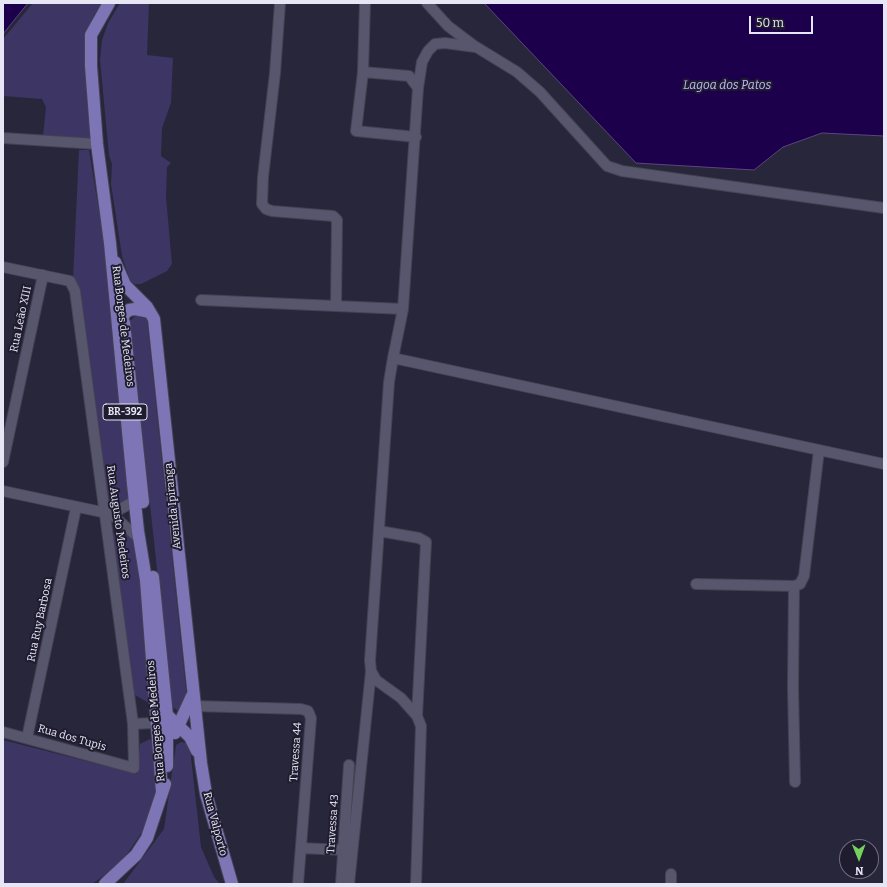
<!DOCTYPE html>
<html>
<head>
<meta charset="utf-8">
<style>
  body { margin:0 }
  #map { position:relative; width:887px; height:887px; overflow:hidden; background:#28263a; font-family:Bitter,serif }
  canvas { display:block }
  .frame { position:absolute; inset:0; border:4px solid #e7e6f4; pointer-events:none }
  .north { position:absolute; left:839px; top:839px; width:40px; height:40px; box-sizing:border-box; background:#1f1c2f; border:1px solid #6f6d7e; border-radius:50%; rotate:179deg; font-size:11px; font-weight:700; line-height:16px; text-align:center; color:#e7e6f4 }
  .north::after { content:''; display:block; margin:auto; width:14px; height:18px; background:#74d25c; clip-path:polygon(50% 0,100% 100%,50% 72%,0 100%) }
  .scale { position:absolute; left:749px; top:16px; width:64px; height:18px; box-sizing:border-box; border:2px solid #e7e6f4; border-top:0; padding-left:5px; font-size:12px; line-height:14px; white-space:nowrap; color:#e7e6f4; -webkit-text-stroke:3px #1f1c2f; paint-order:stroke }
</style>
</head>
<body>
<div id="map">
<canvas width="887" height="887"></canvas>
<div class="frame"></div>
<div class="north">N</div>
<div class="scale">50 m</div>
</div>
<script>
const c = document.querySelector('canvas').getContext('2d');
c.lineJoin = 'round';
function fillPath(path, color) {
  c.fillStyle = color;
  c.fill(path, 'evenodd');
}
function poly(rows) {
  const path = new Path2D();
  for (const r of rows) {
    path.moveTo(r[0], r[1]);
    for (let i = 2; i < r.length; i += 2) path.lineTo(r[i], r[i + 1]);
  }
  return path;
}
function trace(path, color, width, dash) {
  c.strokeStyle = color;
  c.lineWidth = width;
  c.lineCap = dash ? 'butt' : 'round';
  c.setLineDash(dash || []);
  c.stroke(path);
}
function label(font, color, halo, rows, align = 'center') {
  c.font = font + ' Bitter,serif';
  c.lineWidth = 4;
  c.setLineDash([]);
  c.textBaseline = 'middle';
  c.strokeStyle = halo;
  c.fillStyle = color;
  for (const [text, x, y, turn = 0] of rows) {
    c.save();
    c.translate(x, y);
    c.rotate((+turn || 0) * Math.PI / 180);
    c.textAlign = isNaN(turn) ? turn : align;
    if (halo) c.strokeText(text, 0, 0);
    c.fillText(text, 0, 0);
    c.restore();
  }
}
fillPath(poly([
  [33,3,102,3,94,15,84,39,92,139,43,136,46,107,42,99,3,96,3,39],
  [120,3,149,3,147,55,173,58,171,103,162,128,161,156,171,163,167,167,166,197,172,264,167,271,141,284,135,284,130,281,122,256,111,184,112,164,109,155,100,60,102,40,108,23],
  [79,150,89,150,104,242,131,497,127,501,114,507,108,508,73,279],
  [137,314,143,314,147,319,187,699,179,711,172,707,130,321],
  [113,533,131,536,136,543,154,702,149,703,135,695,131,686,110,536],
  [150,739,154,743,158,785,142,832,127,854,113,869,92,884,3,884,3,740,137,774,140,744],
  [181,742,186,743,190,748,201,847,214,877,220,884,123,884,164,829,176,745]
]), '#3d3564');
const water = poly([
  [3,3,28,3,3,34,3,3],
  [484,3,884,3,884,136,822,133,783,147,754,170,636,163,484,3]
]);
fillPath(water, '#1d004c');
trace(water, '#5a457e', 1);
const minor = poly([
  [280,3,275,73,263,177,262,204,266,209,272,211,333,216,337,220,336,306],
  [365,3,363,72,409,76,418,88,403,309,393,358],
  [427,3,448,26,473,45,517,72,540,92,607,166,622,171,884,208],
  [363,72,356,131,416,137],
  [418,88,422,62,428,51,435,44,445,43,475,47],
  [3,138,97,144],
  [3,267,70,281,75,291,133,724,134,768,3,732],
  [201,300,403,309],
  [3,462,43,275],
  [3,491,111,514,140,539],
  [111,514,135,501],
  [379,531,419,538,426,542,417,716],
  [696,584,794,586,800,584,804,576,819,450],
  [794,586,793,687,795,782],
  [194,706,301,709,308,711,311,718,298,884],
  [133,724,152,723],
  [27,738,76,508],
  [301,848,343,850],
  [341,884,349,765],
  [349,884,371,671],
  [416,884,421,726,417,716,401,698,376,680,371,671,370,660,389,382,393,358,884,464],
  [671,884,671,874]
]);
const major = poly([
  [109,3,91,35,91,66,97,144,110,243,133,484,138,531,146,580,162,792],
  [115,262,125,285,147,307,154,319,201,763,206,794,232,884],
  [124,323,143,502],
  [120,328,124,314,129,310,135,309,150,312],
  [153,577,167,716,167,766],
  [165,713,190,737,197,751],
  [175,733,192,696],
  [105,884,136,855,147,838,165,784]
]);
trace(minor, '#444253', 12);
trace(major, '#444253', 14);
trace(minor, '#58566c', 10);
trace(major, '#7e75b6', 12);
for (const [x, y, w] of [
  [125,412,44]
]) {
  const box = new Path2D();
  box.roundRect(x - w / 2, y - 8, w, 16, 3);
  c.fillStyle = '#1f1c2f';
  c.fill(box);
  trace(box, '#e7e6f4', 1);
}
label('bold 10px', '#e7e6f4', null, [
  ["BR-392",125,412]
]);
label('11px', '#e7e6f4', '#1f1c2f', [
  ["Rua Leão XIII",21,319,-78],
  ["Rua Borges de Medeiros",123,326,83],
  ["Avenida Ipiranga",173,506,-96],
  ["Rua Augusto Medeiros",118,522,82],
  ["Rua Ruy Barbosa",40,620,-78],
  ["Rua Borges de Medeiros",156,721,-95],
  ["Rua dos Tupis",72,738,16],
  ["Travessa 44",296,752,-86],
  ["Rua Valporto",215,824,75],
  ["Travessa 43",333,824,-86]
]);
label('italic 12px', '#c1b9fb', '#1f1c2f', [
  ["Lagoa dos Patos",727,86]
]);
</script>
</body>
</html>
